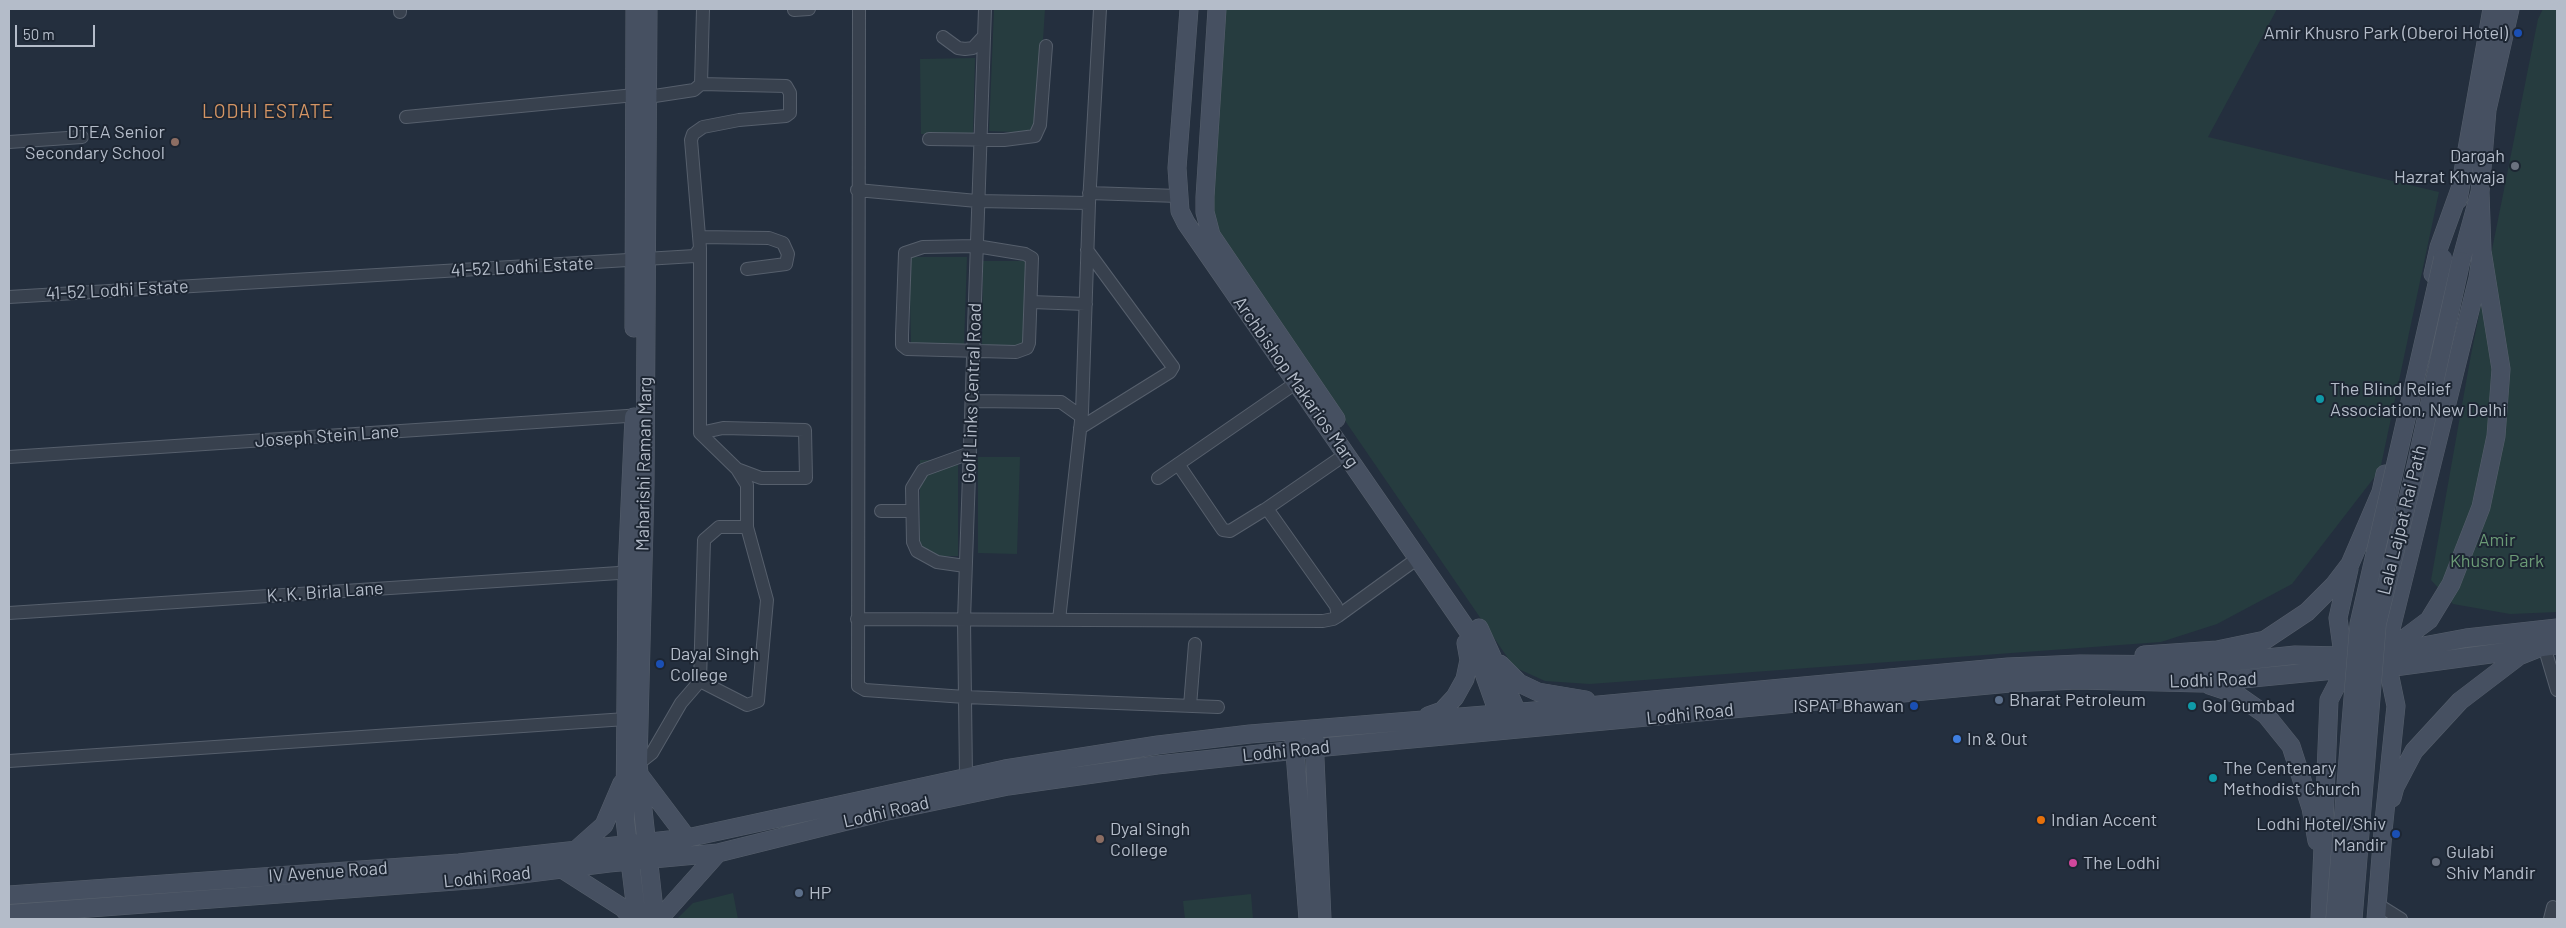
<!DOCTYPE html>
<html>
<head>
<meta charset="utf-8">
<style>
  body { margin:0 }
  #map { position:relative; width:2566px; height:928px; overflow:hidden; background:#242f3e; font-family:Barlow,sans-serif }
  canvas { display:block }
  .frame { position:absolute; inset:0; border:10px solid #b4bcc9; pointer-events:none }
  .scale { position:absolute; left:15px; top:25px; width:80px; height:22px; box-sizing:border-box; border:2px solid #b4bcc9; border-top:0; padding-left:6px; font-size:15px; line-height:18px; white-space:nowrap; color:#b4bcc9; -webkit-text-stroke:4px #1d2633; paint-order:stroke }
</style>
</head>
<body>
<div id="map">
<canvas width="2566" height="928"></canvas>
<div class="frame"></div>
<div class="scale">50 m</div>
</div>
<script>
const c = document.querySelector('canvas').getContext('2d');
c.lineJoin = 'round';
function fillPath(path, color) {
  c.fillStyle = color;
  c.fill(path, 'evenodd');
}
function poly(rows) {
  const path = new Path2D();
  for (const r of rows) {
    path.moveTo(r[0], r[1]);
    for (let i = 2; i < r.length; i += 2) path.lineTo(r[i], r[i + 1]);
  }
  return path;
}
function trace(path, color, width, dash) {
  c.strokeStyle = color;
  c.lineWidth = width;
  c.lineCap = dash ? 'butt' : 'round';
  c.setLineDash(dash || []);
  c.stroke(path);
}
function label(font, color, halo, rows, align = 'center') {
  c.font = font + ' Barlow,sans-serif';
  c.lineWidth = 4;
  c.setLineDash([]);
  c.textBaseline = 'middle';
  c.strokeStyle = halo;
  c.fillStyle = color;
  for (const [text, x, y, turn = 0] of rows) {
    c.save();
    c.translate(x, y);
    c.rotate((+turn || 0) * Math.PI / 180);
    c.textAlign = isNaN(turn) ? turn : align;
    if (halo) c.strokeText(text, 0, 0);
    c.fillText(text, 0, 0);
    c.restore();
  }
}
fillPath(poly([
  [994,9,1045,9,1037,133,989,131],
  [1224,9,2277,9,2208,137,2439,192,2380,470,2292,584,2217,624,2161,642,1590,684,1545,681,1514,667,1219,237,1209,204],
  [2543,9,2557,9,2557,612,2510,614,2453,604,2431,580,2470,360,2538,19],
  [975,58,973,135,921,134,920,59],
  [909,257,967,257,964,345,911,344],
  [983,261,1028,261,1025,346,982,347],
  [978,457,1020,457,1017,554,978,553],
  [920,460,958,460,958,556,920,556],
  [733,893,738,919,677,919,693,903],
  [1251,894,1253,919,1185,919,1183,901]
]), '#263c3f');
const street = poly([
  [400,9,400,12],
  [859,9,858,686,865,690,965,697,1218,707],
  [794,10,809,9],
  [943,37,958,48,965,49,973,48,984,36],
  [648,97,694,90,701,84,703,9],
  [406,117,635,95],
  [929,139,1004,140,1035,136,1040,125,1046,46],
  [9,142,82,137],
  [857,190,977,201,1089,203],
  [1089,193,1178,196],
  [700,237,769,238,783,243,788,254,786,264,747,269],
  [976,246,1025,254,1032,258,1029,343,1027,348,1016,352,907,349,902,345,902,335,905,253,923,247,976,246],
  [700,248,700,433,737,469,747,485,747,527,767,600,758,701,747,705,700,681,704,540,719,527,747,527],
  [9,297,695,256,700,248,691,140,693,134,703,127,739,120,786,116,790,113,790,93,786,86,701,84],
  [1031,302,1086,304],
  [972,401,1061,402,1082,417],
  [1080,428,1170,372,1173,367,1087,250],
  [700,433,723,428,805,430,806,478,761,478,737,469],
  [9,457,642,415],
  [1158,478,1303,378],
  [1266,509,1346,454],
  [881,511,912,511],
  [965,566,937,562,917,551,913,542,912,488,923,470,970,453],
  [9,613,634,572],
  [1338,616,1418,558],
  [857,619,1323,621,1333,619,1338,616,1336,606,1268,510,1264,510,1230,531,1223,530,1178,464],
  [1059,620,1082,412,1089,203,1100,9],
  [2544,646,2557,690],
  [1190,706,1195,644],
  [9,761,626,719],
  [638,764,652,753,681,703,700,681],
  [966,777,964,620,985,9],
  [2377,904,2401,919],
  [2550,919,2553,907]
]);
const secondary = poly([
  [648,9,645,485,638,764,655,919],
  [1189,9,1177,168,1180,211,1186,223,1470,634,1502,724],
  [1217,9,1205,197,1205,212,1211,235,1336,419],
  [2458,200,2492,9],
  [2461,261,2480,192,2487,110,2510,9],
  [2433,274,2439,247,2460,189],
  [634,328,635,9],
  [634,417,627,572,625,820,637,919],
  [1479,628,1522,723],
  [2391,652,2466,638,2557,628],
  [2385,653,2429,620,2451,584,2481,507,2496,436,2501,369,2482,251,2480,192],
  [2144,655,2217,650,2265,640,2307,612,2334,585,2350,564,2381,492,2385,474],
  [1500,664,1519,683,1538,692,1586,700],
  [2387,668,2557,645],
  [2209,685,2236,694,2266,715,2291,746,2311,808,2317,841],
  [1428,716,1442,711,1455,697,1465,679,1469,660,1466,643],
  [1314,736,1322,919],
  [1294,740,1308,919],
  [641,777,687,838],
  [2392,798,2395,787,2414,751,2460,701,2519,656,2544,646],
  [577,849,604,825,622,783],
  [562,869,623,908,632,919],
  [9,895,459,863,687,838,1005,769,1158,745,1250,734,1534,711,2008,667,2080,664,2201,665,2295,655,2345,656],
  [9,914,482,879,609,863,718,853,883,812,1008,786,1157,765,1315,748,2010,683,2077,680,2201,683,2345,669],
  [659,919,718,853],
  [2320,919,2329,700,2345,669,2338,618,2349,569],
  [2376,919,2383,831,2396,706,2385,653,2478,278,2482,251]
]);
trace(street, '#565f6c', 14);
trace(secondary, '#565f6c', 19);
trace(street, '#38414e', 12);
trace(secondary, '#465061', 18);
const secondaryBridge = poly([
  [2335,919,2359,624,2443,258],
  [2353,919,2377,624,2415,470,2461,261]
]);
trace(secondaryBridge, '#565f6c', 19, []);
trace(secondaryBridge, '#465061', 18);
for (const [x, y, r, color] of [
  [2518,33,5,"#1a4fb4"],
  [175,142,5,"#8d6e63"],
  [2515,166,5,"#6b7280"],
  [2320,399,5,"#0f9aa8"],
  [660,664,5,"#1a4fb4"],
  [1999,700,5,"#5c6f8a"],
  [1914,706,5,"#1a4fb4"],
  [2192,706,5,"#0f9aa8"],
  [1957,739,5,"#3f7fe0"],
  [2213,778,5,"#0f9aa8"],
  [2041,820,5,"#e8710a"],
  [2396,834,5,"#1a4fb4"],
  [1100,839,5,"#8d6e63"],
  [2436,862,5,"#6b7280"],
  [2073,863,5,"#d1479c"],
  [799,893,5,"#5c6f8a"]
]) {
  const dot = new Path2D();
  dot.arc(x, y, r, 0, 2 * Math.PI);
  c.fillStyle = color;
  c.fill(dot);
  trace(dot, '#1d2633', 2);
}
label('18px', '#b4bcc9', '#1d2633', [
  ["Amir Khusro Park (Oberoi Hotel)",2508,33,"right"],
  ["DTEA Senior",165,132,"right"],
  ["Secondary School",165,153,"right"],
  ["Dargah",2505,156,"right"],
  ["Hazrat Khwaja",2505,177,"right"],
  ["The Blind Relief",2330,389],
  ["Association, New Delhi",2330,410],
  ["Dayal Singh",670,654],
  ["College",670,675],
  ["Bharat Petroleum",2009,700],
  ["ISPAT Bhawan",1904,706,"right"],
  ["Gol Gumbad",2202,706],
  ["In & Out",1967,739],
  ["The Centenary",2223,768],
  ["Methodist Church",2223,789],
  ["Indian Accent",2051,820],
  ["Lodhi Hotel/Shiv",2386,824,"right"],
  ["Mandir",2386,845,"right"],
  ["Dyal Singh",1110,829],
  ["College",1110,850],
  ["Gulabi",2446,852],
  ["Shiv Mandir",2446,873],
  ["The Lodhi",2083,863],
  ["HP",809,893]
], 'left');
label('18px', '#b4bcc9', '#1d2633', [
  ["41-52 Lodhi Estate",522,267,-3],
  ["41-52 Lodhi Estate",117,290,-3],
  ["Archbishop Makarios Marg",1296,382,55],
  ["Golf Links Central Road",972,393,-88],
  ["Joseph Stein Lane",327,436,-4],
  ["Maharishi Raman Marg",644,464,-89],
  ["Lala Lajpat Rai Path",2402,520,-76],
  ["K. K. Birla Lane",325,592,-4],
  ["Lodhi Road",2213,680,-2],
  ["Lodhi Road",1690,714,-6],
  ["Lodhi Road",1286,751,-6],
  ["Lodhi Road",886,812,-13],
  ["IV Avenue Road",328,872,-4],
  ["Lodhi Road",487,877,-6]
]);
label('18px', '#6b9a76', '#1d2633', [
  ["Amir",2497,540],
  ["Khusro Park",2497,561]
]);
c.letterSpacing = '1px';
label('19px', '#d59563', '#1d2633', [
  ["LODHI ESTATE",268,112]
]);
c.letterSpacing = '0px';
</script>
</body>
</html>
